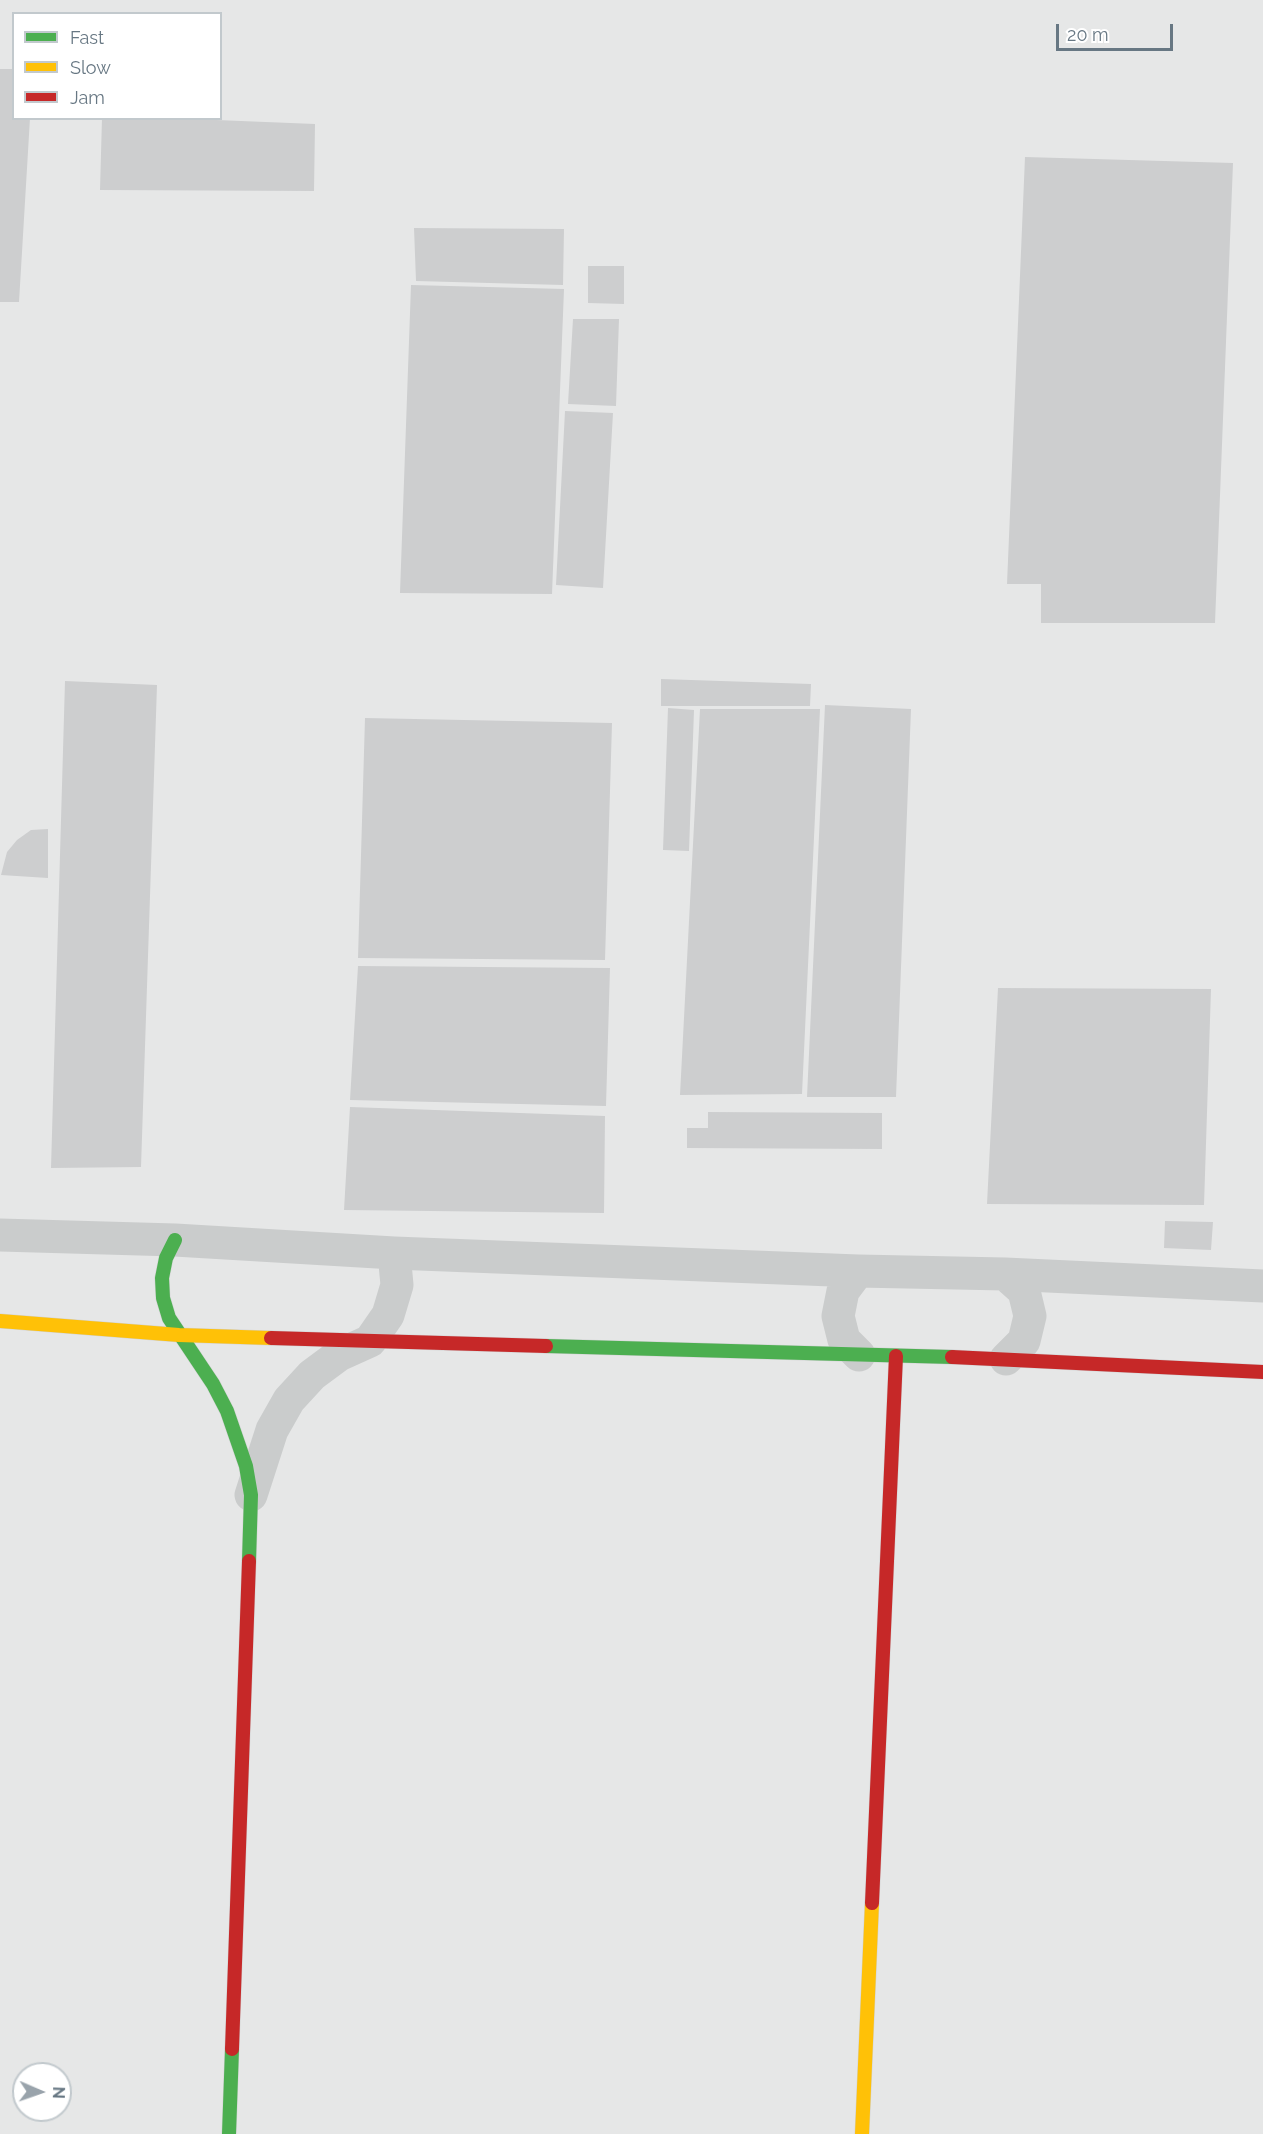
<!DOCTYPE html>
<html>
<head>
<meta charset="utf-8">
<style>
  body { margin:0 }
  #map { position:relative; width:1263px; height:2134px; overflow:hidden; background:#f6f6f5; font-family:Raleway,sans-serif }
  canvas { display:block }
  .legend { position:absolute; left:12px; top:12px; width:210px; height:108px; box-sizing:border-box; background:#fff; border:2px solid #c2c9cd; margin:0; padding:8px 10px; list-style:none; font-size:18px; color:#677783 }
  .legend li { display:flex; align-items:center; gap:12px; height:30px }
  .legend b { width:30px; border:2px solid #c2c9cd }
  .north { position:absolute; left:12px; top:2062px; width:60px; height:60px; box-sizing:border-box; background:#fff; border:2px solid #c2c9cd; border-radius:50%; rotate:92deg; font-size:16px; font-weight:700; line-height:24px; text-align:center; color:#677783 }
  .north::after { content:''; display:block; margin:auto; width:21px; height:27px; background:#99a3ab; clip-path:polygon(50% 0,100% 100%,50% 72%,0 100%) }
  .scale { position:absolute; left:1056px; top:24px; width:117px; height:27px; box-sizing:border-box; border:3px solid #677783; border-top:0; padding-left:8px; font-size:18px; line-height:21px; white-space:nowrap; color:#677783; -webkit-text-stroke:4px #fff; paint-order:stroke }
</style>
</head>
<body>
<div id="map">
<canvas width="1263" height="2134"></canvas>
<ul class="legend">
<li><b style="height:8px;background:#4caf50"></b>Fast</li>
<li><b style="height:8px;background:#ffc107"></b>Slow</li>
<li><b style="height:8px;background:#c62828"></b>Jam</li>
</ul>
<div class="north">N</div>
<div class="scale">20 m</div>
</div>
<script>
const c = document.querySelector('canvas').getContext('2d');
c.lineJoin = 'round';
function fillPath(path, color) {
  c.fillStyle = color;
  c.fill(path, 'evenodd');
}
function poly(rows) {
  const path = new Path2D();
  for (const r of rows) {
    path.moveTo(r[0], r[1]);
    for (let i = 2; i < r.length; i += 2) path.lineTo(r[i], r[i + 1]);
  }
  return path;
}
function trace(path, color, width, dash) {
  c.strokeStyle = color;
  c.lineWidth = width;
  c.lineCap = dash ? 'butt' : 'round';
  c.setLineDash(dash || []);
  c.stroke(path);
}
fillPath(poly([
  [0,0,1263,0,1263,2134,0,2134],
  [14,14,220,14,220,118,14,118],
  [24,2074,60,2074,60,2110,24,2110]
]), '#e6e7e7');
fillPath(poly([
  [0,69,14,69,14,118,30,118,19,302,0,302],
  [102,118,167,118,315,124,314,191,100,190],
  [1025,157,1233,163,1215,623,1041,623,1041,584,1007,584],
  [414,228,564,229,563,285,416,281],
  [588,266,624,266,624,304,588,303],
  [411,285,564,289,552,594,400,593],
  [573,319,619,319,616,406,568,404],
  [565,411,613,413,603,588,556,585],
  [661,679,811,684,810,706,661,706],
  [65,681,157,685,141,1167,51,1168],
  [825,705,911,709,896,1097,807,1097],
  [668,708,694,710,689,851,663,850],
  [700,709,820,709,802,1094,680,1095],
  [365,718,612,723,605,960,358,958],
  [48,829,48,878,1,875,7,852,17,840,31,830],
  [358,966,610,968,606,1106,350,1100],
  [998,988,1211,989,1204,1205,987,1204],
  [350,1107,605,1116,604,1213,344,1210],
  [708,1112,882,1113,882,1149,687,1148,687,1128,708,1128],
  [1165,1221,1213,1222,1211,1250,1164,1248]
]), '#cdcecf');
const fast = poly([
  [175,1240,166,1258,162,1278,163,1298,169,1318,213,1384,227,1411,246,1466,251,1495,249,1561],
  [546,1346,952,1357],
  [229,2134,232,2049]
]);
const slow = poly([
  [0,1321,179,1335,271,1338],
  [862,2134,872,1903]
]);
const jam = poly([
  [271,1338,546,1346],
  [952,1357,1263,1372],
  [872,1903,896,1356],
  [232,2049,249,1561]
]);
trace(fast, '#d2d3d4', 15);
trace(slow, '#d2d3d4', 15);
trace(jam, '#d2d3d4', 15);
trace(poly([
  [0,1235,175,1240,394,1253,858,1271,1005,1274,1263,1286],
  [858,1271,843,1291,838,1316,844,1340,859,1355],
  [1005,1274,1024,1291,1030,1316,1024,1341,1006,1359],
  [251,1495,272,1430,289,1400,312,1375,339,1355,370,1341,388,1315,397,1285,394,1253]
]), '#cacccc', 33);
trace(fast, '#4caf50', 14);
trace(slow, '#ffc107', 14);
trace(jam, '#c62828', 14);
</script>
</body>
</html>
